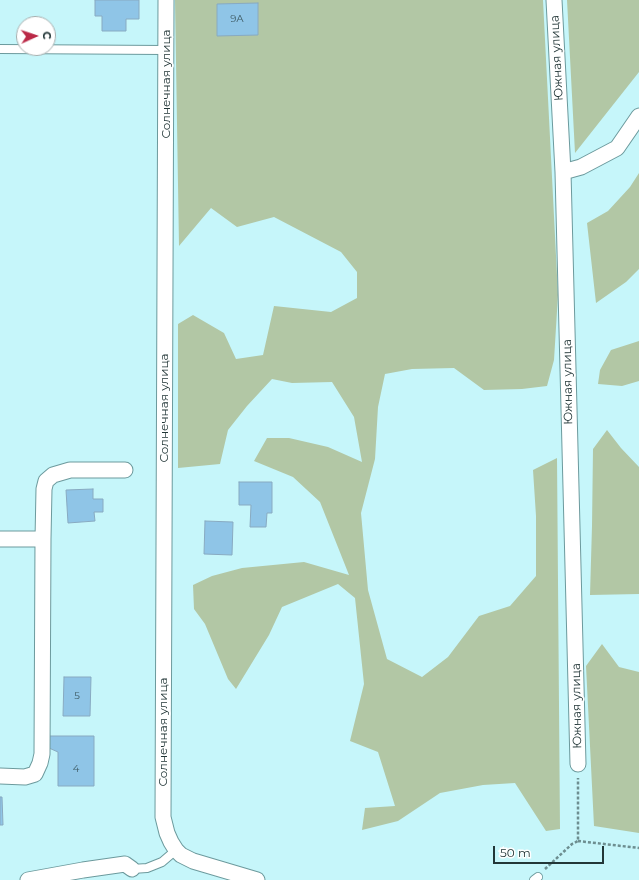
<!DOCTYPE html>
<html>
<head>
<meta charset="utf-8">
<style>
  body { margin:0 }
  #map { position:relative; width:639px; height:880px; overflow:hidden; background:#c6f6fa; font-family:Montserrat,sans-serif }
  canvas { display:block }
  .north { position:absolute; left:16px; top:16px; width:40px; height:40px; box-sizing:border-box; background:#fff; border:1px solid #a7afaf; border-radius:50%; rotate:87deg; font-size:11px; font-weight:700; line-height:16px; text-align:center; color:#223637 }
  .north::after { content:''; display:block; margin:auto; width:14px; height:18px; background:#ba2947; clip-path:polygon(50% 0,100% 100%,50% 72%,0 100%) }
  .scale { position:absolute; left:493px; top:846px; width:111px; height:18px; box-sizing:border-box; border:2px solid #223637; border-top:0; padding-left:5px; font-size:12px; line-height:14px; white-space:nowrap; color:#223637; -webkit-text-stroke:3px #fff; paint-order:stroke }
</style>
</head>
<body>
<div id="map">
<canvas width="639" height="880"></canvas>
<div class="north">С</div>
<div class="scale">50 m</div>
</div>
<script>
const c = document.querySelector('canvas').getContext('2d');
c.lineJoin = 'round';
function fillPath(path, color) {
  c.fillStyle = color;
  c.fill(path, 'evenodd');
}
function poly(rows) {
  const path = new Path2D();
  for (const r of rows) {
    path.moveTo(r[0], r[1]);
    for (let i = 2; i < r.length; i += 2) path.lineTo(r[i], r[i + 1]);
  }
  return path;
}
function trace(path, color, width, dash) {
  c.strokeStyle = color;
  c.lineWidth = width;
  c.lineCap = dash ? 'butt' : 'round';
  c.setLineDash(dash || []);
  c.stroke(path);
}
function label(font, color, halo, rows, align = 'center') {
  c.font = font + ' Montserrat,sans-serif';
  c.lineWidth = 3.5;
  c.setLineDash([]);
  c.textBaseline = 'middle';
  c.strokeStyle = halo;
  c.fillStyle = color;
  for (const [text, x, y, turn = 0] of rows) {
    c.save();
    c.translate(x, y);
    c.rotate((+turn || 0) * Math.PI / 180);
    c.textAlign = isNaN(turn) ? turn : align;
    if (halo) c.strokeText(text, 0, 0);
    c.fillText(text, 0, 0);
    c.restore();
  }
}
fillPath(poly([
  [175,0,543,0,558,295,554,360,547,386,522,389,484,390,454,368,412,369,385,374,378,407,375,459,361,513,368,590,387,659,422,677,448,657,479,616,510,606,536,576,536,516,533,470,557,458,560,829,546,831,515,783,483,785,440,793,398,821,362,830,365,808,395,806,378,752,350,741,364,684,355,598,338,584,282,607,269,635,236,689,228,679,205,624,194,609,193,585,212,576,242,568,304,562,349,575,320,502,293,477,254,461,267,438,289,438,328,447,362,462,354,417,332,382,292,383,272,379,247,406,228,430,220,464,178,468,178,324,193,315,224,333,236,359,263,355,274,306,331,312,357,298,357,272,341,252,274,217,237,227,211,208,179,246],
  [567,0,639,0,639,72,575,153],
  [639,173,639,269,626,282,596,303,587,223,608,211,630,187],
  [639,341,639,381,622,386,598,384,600,370,611,350],
  [607,430,621,448,639,467,639,594,590,595,592,526,593,449],
  [602,644,619,667,639,672,639,833,594,826,586,666]
]), '#b2c7a5');
const building = poly([
  [95,0,139,0,139,19,126,19,126,31,102,31,102,16,95,16,95,0],
  [258,3,258,35,217,36,217,4,258,3],
  [239,482,272,482,272,513,267,513,266,527,250,527,251,505,239,505,239,482],
  [93,489,93,499,103,499,103,512,94,512,95,521,68,523,66,490,93,489],
  [205,521,233,522,232,555,204,554,205,521],
  [64,677,91,677,90,716,63,716,64,677],
  [49,736,94,736,94,786,58,786,58,752,49,748,49,736],
  [0,797,2,797,3,825,0,825,0,797]
]);
fillPath(building, '#8fc5e7');
trace(building, '#88aac1', 1);
const service = poly([
  [0,49,166,50],
  [132,869,147,868,162,862,176,850],
  [534,880,538,877]
]);
const minor = poly([
  [166,0,163,817,167,833,171,842,176,850,181,855,193,861,257,880],
  [554,0,563,172,578,764],
  [563,172,581,167,617,148,639,116],
  [0,539,43,539],
  [0,776,25,777,35,774,40,763,42,754,43,539,44,489,46,481,53,475,70,470,125,470],
  [28,880,83,870,125,864,132,869]
]);
trace(service, '#6c9a9d', 10);
trace(minor, '#6c9a9d', 17);
trace(poly([
  [578,841,639,848],
  [545,869,572,844,578,841,578,778]
]), '#6d8e90', 2.5, [3, 2]);
trace(service, '#fff', 8);
trace(minor, '#fff', 15);
label('10px', '#3d5a63', null, [
  ["9А",237,19],
  ["5",77,696],
  ["4",76,769]
]);
label('12px', '#223637', '#fff', [
  ["Южная улица",557,58,-93],
  ["Солнечная улица",166,84,-90],
  ["Южная улица",568,382,-91],
  ["Солнечная улица",164,408,-90],
  ["Южная улица",577,706,-91],
  ["Солнечная улица",163,732,-90]
]);
</script>
</body>
</html>
